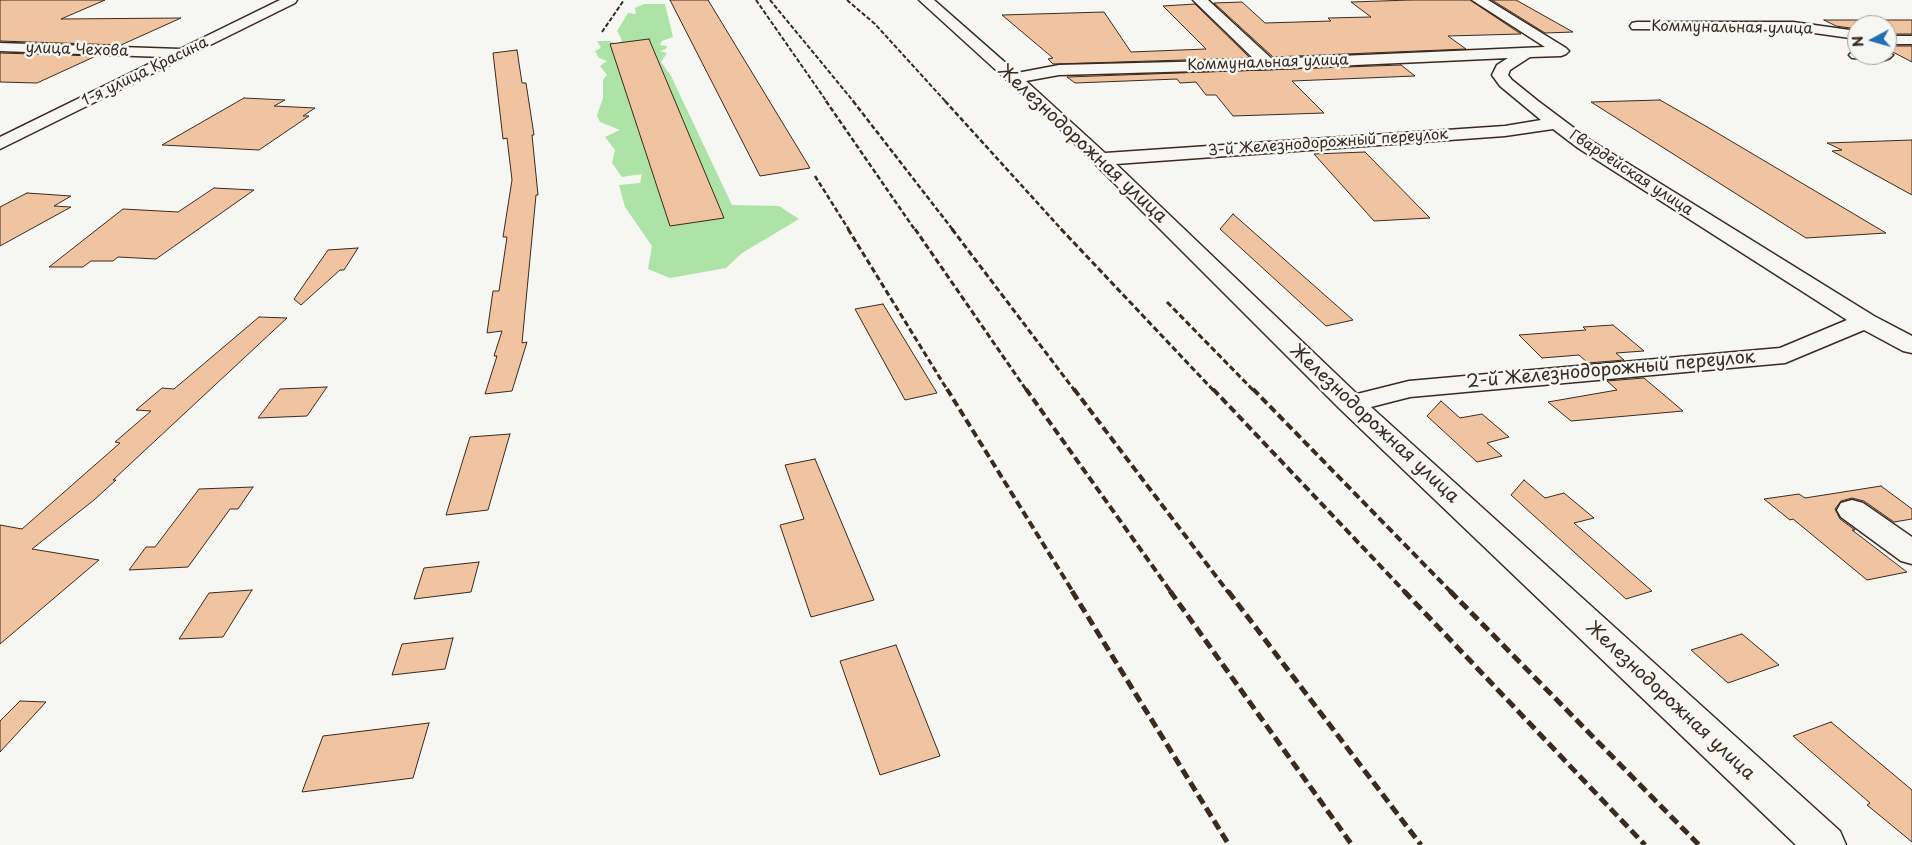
<!DOCTYPE html>
<html>
<head>
<meta charset="utf-8">
<style>
  body { margin:0 }
  #map { position:relative; width:1912px; height:845px; overflow:hidden; background:#f6f6f2; font-family:"Playpen Sans",sans-serif }
  canvas { display:block }
  .north { position:absolute; left:1847px; top:15px; width:50px; height:50px; box-sizing:border-box; background:#f6f6f2; border:1px solid #aba49d; border-radius:50%; rotate:264deg; font-size:14px; font-weight:700; line-height:20px; text-align:center; color:#3b2a1e }
  .north::after { content:''; display:block; margin:auto; width:18px; height:22px; background:#1f6fb2; clip-path:polygon(50% 0,100% 100%,50% 72%,0 100%) }
</style>
</head>
<body>
<div id="map">
<canvas width="1912" height="845"></canvas>
<div class="north">N</div>
</div>
<script>
const c = document.querySelector('canvas').getContext('2d');
c.lineJoin = 'round';
function fillPath(path, color) {
  c.fillStyle = color;
  c.fill(path, 'evenodd');
}
function poly(rows) {
  const path = new Path2D();
  for (const r of rows) {
    path.moveTo(r[0], r[1]);
    for (let i = 2; i < r.length; i += 2) path.lineTo(r[i], r[i + 1]);
  }
  return path;
}
function trace(path, color, width, dash) {
  c.strokeStyle = color;
  c.lineWidth = width;
  c.lineCap = dash ? 'butt' : 'round';
  c.setLineDash(dash || []);
  c.stroke(path);
}
function label(font, color, halo, rows, align = 'center') {
  c.font = font + ' "Playpen Sans",sans-serif';
  c.lineWidth = 5;
  c.setLineDash([]);
  c.textBaseline = 'middle';
  c.strokeStyle = halo;
  c.fillStyle = color;
  for (const [text, x, y, turn = 0] of rows) {
    c.save();
    c.translate(x, y);
    c.rotate((+turn || 0) * Math.PI / 180);
    c.textAlign = isNaN(turn) ? turn : align;
    if (halo) c.strokeText(text, 0, 0);
    c.fillText(text, 0, 0);
    c.restore();
  }
}
fillPath(poly([
  [644,4,665,4,673,37,662,41,660,45,667,46,666,49,660,51,667,53,661,62,671,76,732,205,779,206,799,219,742,253,726,268,670,278,648,269,652,246,625,207,619,185,640,183,642,174,622,177,612,163,615,150,605,137,620,130,600,122,597,115,603,98,603,80,607,75,600,66,607,61,599,58,595,51,601,48,597,41,610,41,616,44,622,44,621,38,617,31,628,13,636,14,635,8]
]), '#ade3a6');
const building = poly([
  [0,0,105,0,61,19,181,18,121,45,0,41,0,0],
  [670,0,708,0,810,168,760,176,670,0],
  [1410,0,1470,0,1521,34,1448,36,1466,49,1273,57,1214,3,1242,2,1265,23,1331,21,1328,18,1371,17,1351,2,1410,0],
  [1492,0,1516,0,1573,32,1545,33,1492,0],
  [1195,4,1250,58,1053,64,1048,59,1053,58,1002,15,1104,12,1131,52,1206,49,1163,6,1195,4],
  [1824,20,1912,20,1912,34,1887,34,1887,25,1857,25,1857,29,1836,26,1824,20],
  [649,39,724,218,670,226,610,44,649,39],
  [1887,46,1912,46,1912,62,1887,49,1887,46],
  [517,50,522,83,526,83,534,135,532,135,538,195,536,195,522,343,527,342,512,391,485,394,497,356,494,356,502,331,487,333,493,291,499,291,507,237,503,237,512,180,507,138,503,139,493,53,517,50],
  [0,53,96,56,37,83,0,82,0,53],
  [1401,65,1415,76,1292,81,1324,113,1233,116,1216,95,1206,95,1196,82,1180,83,1177,79,1075,83,1067,77,1401,65],
  [244,98,285,100,274,106,315,108,303,116,309,116,259,150,162,145,244,98],
  [1660,100,1709,128,1886,233,1806,238,1591,102,1660,100],
  [1912,140,1912,195,1832,151,1842,150,1827,143,1912,140],
  [1365,152,1430,218,1374,221,1314,154,1365,152],
  [214,188,254,190,156,259,118,257,113,261,91,261,83,267,49,267,123,209,178,212,214,188],
  [27,193,71,196,54,206,71,207,0,246,0,207,27,193],
  [1233,214,1353,320,1326,326,1220,229,1233,214],
  [358,248,344,270,340,270,301,305,294,299,328,250,358,248],
  [883,304,937,393,905,400,855,309,883,304],
  [259,317,287,318,113,480,116,480,94,500,32,549,99,560,0,644,0,525,22,529,120,443,115,442,151,411,136,410,162,388,174,389,259,317],
  [1613,325,1644,351,1616,353,1624,360,1588,363,1579,355,1542,358,1519,335,1586,330,1583,327,1613,325],
  [1644,378,1683,411,1571,421,1548,402,1617,390,1607,381,1644,378],
  [327,387,307,416,258,418,280,389,327,387],
  [1441,401,1460,418,1482,414,1509,437,1487,443,1502,456,1477,462,1427,416,1441,401],
  [510,434,488,510,446,515,470,437,510,434],
  [815,459,874,600,811,617,780,525,804,519,785,465,815,459],
  [1524,480,1545,498,1564,493,1594,518,1574,523,1652,591,1626,599,1511,495,1524,480],
  [1881,486,1912,509,1912,519,1894,522,1864,501,1852,498,1841,501,1835,509,1840,519,1855,530,1852,530,1907,572,1867,580,1793,519,1790,520,1764,499,1799,494,1805,498,1881,486],
  [253,487,238,509,230,509,188,567,129,570,146,547,155,547,199,489,253,487],
  [479,562,471,592,414,599,424,568,479,562],
  [252,590,223,637,179,639,209,593,252,590],
  [1742,634,1779,665,1728,683,1691,650,1742,634],
  [453,638,445,669,392,675,402,644,453,638],
  [896,645,940,756,880,775,840,661,896,645],
  [20,701,46,702,0,752,0,721,20,701],
  [1831,722,1912,790,1912,842,1867,805,1870,803,1793,736,1831,722],
  [429,723,413,778,302,792,323,736,429,723]
]);
fillPath(building, '#f1c4a1');
trace(building, '#3b2a1e', 1);
const minor = poly([
  [280,0,297,0,295,3,0,149,0,137,163,57,0,51,0,43,180,49,280,0],
  [919,0,934,0,1017,73,1059,65,1255,60,1193,0,1208,0,1272,59,1545,47,1472,0,1488,0,1566,48,1569,51,1566,54,1561,56,1530,57,1510,70,1508,75,1512,80,1538,101,1590,140,1874,316,1912,336,1912,353,1903,351,1864,330,1785,363,1410,397,1371,407,1840,831,1846,845,1796,845,1341,410,1053,122,919,0],
  [1508,58,1497,65,1492,75,1500,86,1541,120,1505,126,1105,153,1026,81,1059,75,1268,69,1508,58],
  [1553,129,1578,148,1847,320,1780,348,1409,381,1357,394,1116,164,1505,136,1553,129],
  [1637,22,1793,22,1857,31,1857,39,1793,30,1632,29,1630,26,1632,23,1637,22],
  [1887,36,1912,36,1912,44,1887,44,1887,36],
  [1857,50,1857,55,1887,55,1887,51,1893,55,1890,58,1885,60,1852,58,1849,55,1852,52,1857,50],
  [1852,500,1863,503,1912,537,1912,564,1901,561,1841,517,1837,510,1841,503,1852,500]
]);
trace(minor, '#3b2a1e', 3);
fillPath(minor, '#f6f6f2');
trace(poly([
  [756,0,827,102],
  [770,0,854,102],
  [847,0,875,24,946,102],
  [602,32,624,0]
]), '#3b2a1e', 2, [4.5, 2]);
trace(poly([
  [826,101,915,230],
  [853,101,953,230],
  [945,101,1062,230],
  [815,176,849,230]
]), '#3b2a1e', 2.5, [5, 2.5]);
trace(poly([
  [848,229,948,391],
  [915,229,1027,391],
  [952,229,1075,391],
  [1061,229,1214,391],
  [1167,302,1254,391]
]), '#3b2a1e', 3, [6, 3]);
trace(poly([
  [947,389,1073,592],
  [1026,389,1171,592],
  [1074,389,1228,592],
  [1213,389,1405,592],
  [1253,389,1451,592]
]), '#3b2a1e', 4, [8, 4]);
trace(poly([
  [1072,591,1229,845],
  [1170,591,1352,845],
  [1228,591,1421,845],
  [1404,591,1645,845],
  [1450,591,1699,845]
]), '#3b2a1e', 5, [10, 5]);
label('15px', '#3b2a1e', '#f6f6f2', [
  ["Коммунальная улица",1732,28,1],
  ["улица Чехова",77,50,2],
  ["Коммунальная улица",1268,63,-2],
  ["1-я улица Красина",145,72,-26],
  ["3-й Железнодорожный переулок",1328,143,-4],
  ["Гвардейская улица",1631,173,33]
]);
label('18px', '#3b2a1e', '#f6f6f2', [
  ["Железнодорожная улица",1082,144,43],
  ["2-й Железнодорожный переулок",1611,370,-5],
  ["Железнодорожная улица",1374,424,43],
  ["Железнодорожная улица",1670,701,43]
]);
</script>
</body>
</html>
